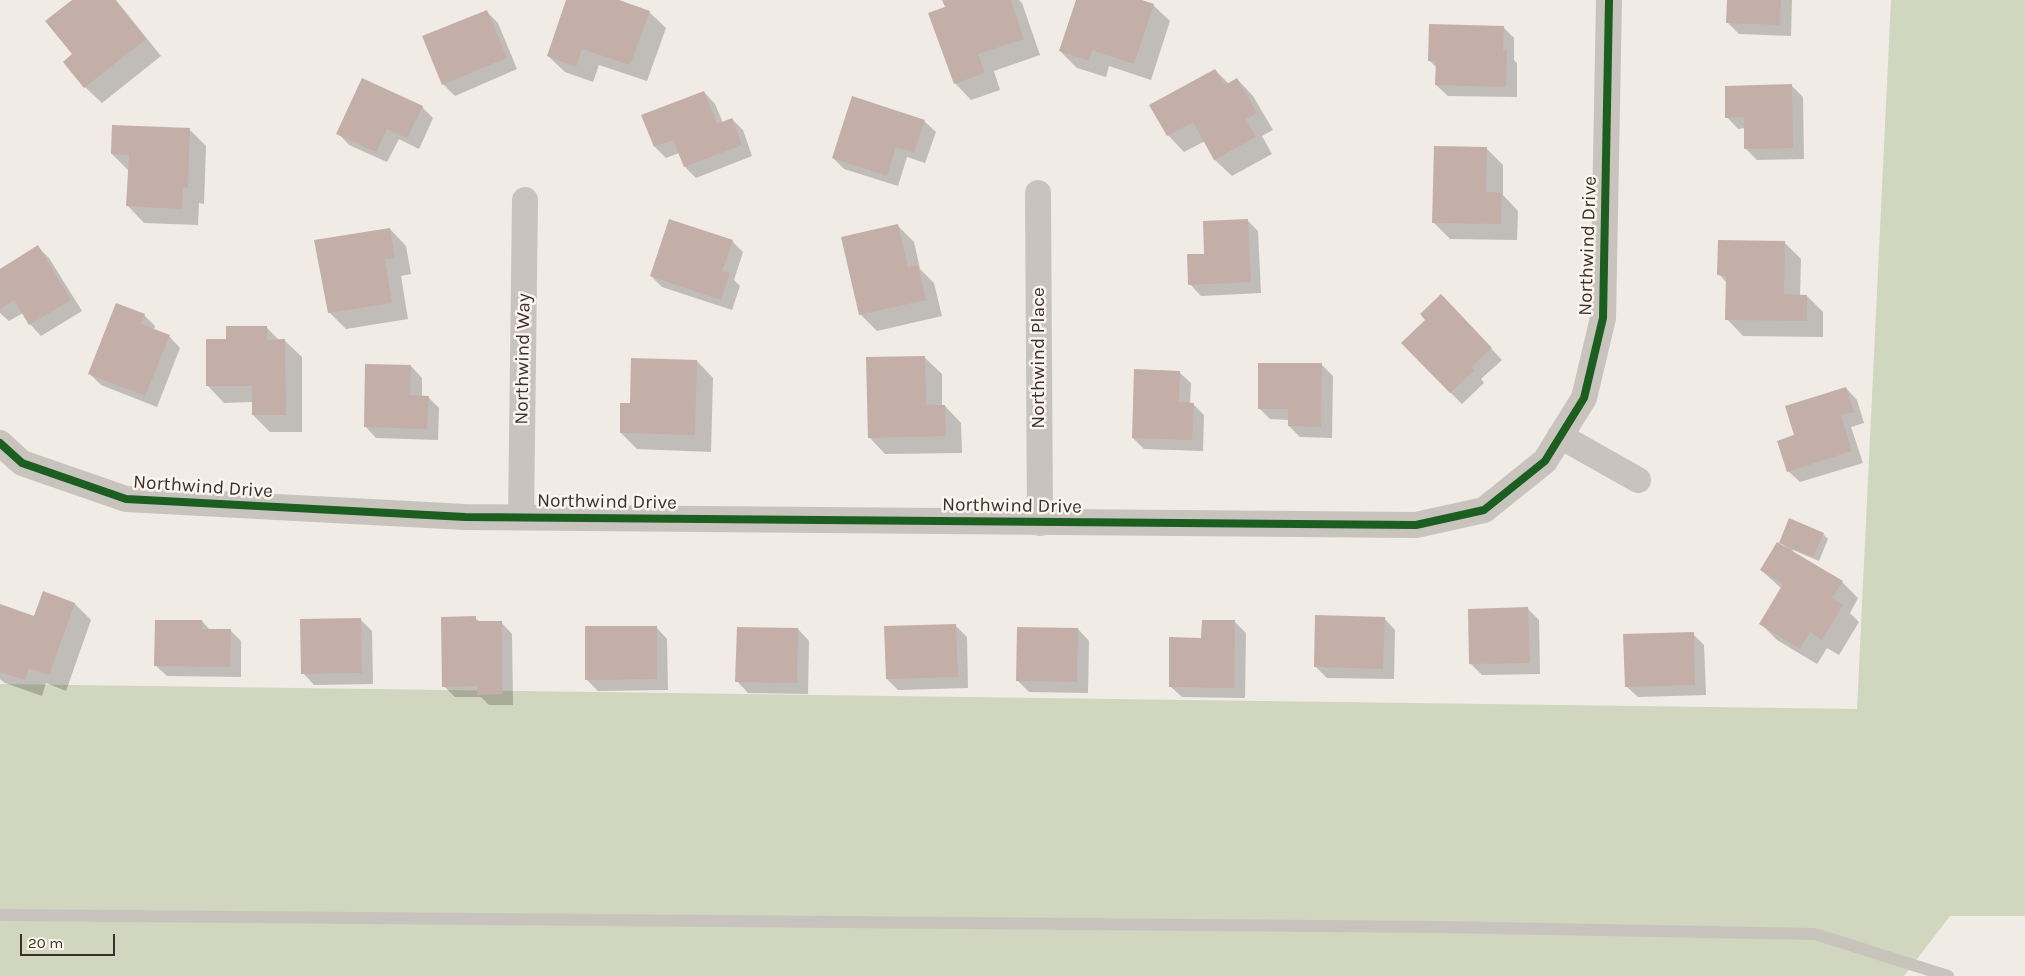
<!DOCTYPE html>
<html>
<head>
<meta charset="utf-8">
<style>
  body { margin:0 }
  #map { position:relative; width:2025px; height:976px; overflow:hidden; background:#f0ebe5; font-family:Karla,sans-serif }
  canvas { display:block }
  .scale { position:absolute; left:20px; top:934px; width:95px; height:22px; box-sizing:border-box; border:2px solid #3b302b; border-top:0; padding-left:6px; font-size:15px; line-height:18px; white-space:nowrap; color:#3b302b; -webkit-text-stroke:4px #fbf5ee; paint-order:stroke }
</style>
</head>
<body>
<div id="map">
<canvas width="2025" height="976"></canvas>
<div class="scale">20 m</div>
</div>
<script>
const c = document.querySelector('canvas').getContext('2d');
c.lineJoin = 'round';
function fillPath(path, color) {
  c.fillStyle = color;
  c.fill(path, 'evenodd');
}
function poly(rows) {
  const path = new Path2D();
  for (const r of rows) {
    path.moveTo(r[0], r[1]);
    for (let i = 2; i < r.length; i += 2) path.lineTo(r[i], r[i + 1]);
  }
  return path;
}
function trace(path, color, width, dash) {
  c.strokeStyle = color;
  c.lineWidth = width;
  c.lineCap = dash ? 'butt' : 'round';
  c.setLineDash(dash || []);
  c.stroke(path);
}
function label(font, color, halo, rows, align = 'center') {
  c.font = font + ' Karla,sans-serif';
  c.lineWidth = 5;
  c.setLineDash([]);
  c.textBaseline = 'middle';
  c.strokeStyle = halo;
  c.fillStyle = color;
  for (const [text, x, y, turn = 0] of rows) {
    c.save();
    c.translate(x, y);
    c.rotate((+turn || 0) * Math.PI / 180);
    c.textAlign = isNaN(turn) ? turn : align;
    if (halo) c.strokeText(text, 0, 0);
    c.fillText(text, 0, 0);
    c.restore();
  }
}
fillPath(poly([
  [1891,0,2025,0,2025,916,1950,916,1904,976,0,976,0,684,1857,709]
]), '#d1d6bf');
fillPath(poly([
  [74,0,116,0,161,56,102,103,85,87,74,55],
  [568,0,608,0,649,12,666,28,647,81,599,65,593,82,565,72,548,56],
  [944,0,1019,0,1022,3,1040,55,994,71,1000,90,971,100,955,83,946,8],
  [1077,0,1138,0,1153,5,1170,21,1151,80,1109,66,1106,77,1077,68,1060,51],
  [1728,0,1792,0,1791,36,1739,34,1728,23],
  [487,12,498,23,517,69,455,96,443,84],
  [1503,27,1514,38,1514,60,1517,63,1517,97,1448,96,1436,85,1437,68,1429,60],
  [1215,70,1229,84,1237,79,1253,96,1273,130,1262,136,1272,154,1232,176,1215,160,1205,141,1184,152,1168,135],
  [1792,86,1803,97,1804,159,1757,160,1746,149,1745,128,1738,129,1727,117],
  [704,92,715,104,723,123,732,119,743,130,752,156,696,178,685,167,679,153,666,158,655,147],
  [422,107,433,118,419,149,399,139,387,162,349,145,338,133],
  [924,121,936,132,925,163,907,157,898,186,844,169,833,158],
  [189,129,206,146,204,204,199,203,198,225,144,223,128,206,129,171,112,154],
  [1487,149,1503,165,1503,195,1518,211,1517,240,1450,239,1434,223],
  [1247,220,1258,231,1261,293,1201,296,1190,284,1206,255],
  [898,226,914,242,920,269,934,283,942,316,877,331,860,314],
  [390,229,406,246,411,274,401,276,408,319,346,329,329,312],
  [732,241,743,252,734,280,740,286,732,310,662,287,651,276],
  [1784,242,1801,259,1800,296,1807,296,1823,312,1823,337,1743,336,1727,319,1727,283,1719,274],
  [38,247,49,258,82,311,41,336,30,324,23,313,9,321,0,313,0,270],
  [1452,307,1502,360,1481,379,1484,383,1462,404,1450,392],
  [144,315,155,326,154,330,169,336,180,348,157,407,101,385,89,373],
  [266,327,280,341,285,341,302,357,302,432,270,432,253,415,253,402,224,403,208,386,227,340],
  [925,358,942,374,942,406,945,406,961,423,962,453,885,454,869,437],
  [697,361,713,378,711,452,637,449,621,433,631,404],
  [1321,364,1333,376,1332,438,1300,437,1289,426,1289,420,1270,419,1259,408],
  [411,366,422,378,422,397,428,397,439,408,438,440,376,438,365,426],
  [1179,372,1191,383,1190,404,1193,404,1204,415,1203,451,1144,449,1133,438],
  [1846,388,1857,400,1864,423,1851,427,1863,463,1800,482,1788,471,1795,436],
  [1823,534,1828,539,1819,561,1793,550,1792,552,1842,582,1858,598,1850,613,1859,622,1839,655,1827,648,1817,664,1777,640,1761,624,1782,589,1761,570,1785,547,1781,542],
  [44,593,75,604,91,620,66,691,46,683,42,696,5,683,0,679,0,606,35,618],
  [1528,609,1539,620,1540,674,1482,675,1471,664],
  [475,618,480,622,501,622,512,634,513,705,489,705,481,697,455,697,444,686],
  [1384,618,1395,630,1394,679,1327,678,1316,667],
  [360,619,372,631,373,684,314,685,303,673],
  [202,621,210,630,230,630,241,641,241,677,167,676,155,665],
  [1234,621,1246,633,1245,698,1182,697,1170,686,1202,639],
  [956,626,967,637,968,688,898,690,887,679],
  [656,627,667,639,668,690,598,691,586,679],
  [798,629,809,641,808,694,748,693,737,681],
  [1078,629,1089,641,1088,693,1029,692,1018,681],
  [1693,634,1704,645,1706,695,1638,697,1626,686]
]), '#0003');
fillPath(poly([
  [72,0,115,0,146,39,84,88,63,62,72,54,45,21],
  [566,0,619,0,650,11,630,65,582,49,576,67,547,56],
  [942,0,1011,0,1024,39,978,54,985,73,954,84,928,13,945,7],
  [1076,0,1142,0,1154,4,1134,64,1092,50,1089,61,1059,51],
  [1727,0,1781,0,1780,25,1726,23],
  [487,10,507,58,442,85,422,36],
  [1429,24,1504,26,1503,51,1507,51,1506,87,1435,85,1436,61,1428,61],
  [1215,69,1225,85,1237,78,1257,113,1246,119,1256,137,1214,160,1193,122,1167,136,1149,105],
  [362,78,423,106,407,138,387,129,376,152,336,134],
  [1792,84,1793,148,1744,149,1744,117,1725,118,1725,86],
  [704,91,717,124,732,118,742,145,684,167,673,140,654,147,641,115],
  [852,96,925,120,914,153,896,147,887,176,832,158],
  [112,125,190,128,188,188,183,187,182,209,126,206,129,155,111,154],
  [1434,146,1487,147,1486,192,1502,193,1501,224,1432,223],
  [669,219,733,240,722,271,730,273,721,300,650,276],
  [1248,219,1251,282,1188,285,1187,254,1204,254,1203,221],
  [898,224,908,267,918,265,926,300,859,315,841,237],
  [390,228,395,258,385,259,392,303,328,313,314,240],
  [1718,240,1785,241,1784,294,1807,295,1807,321,1725,320,1726,276,1717,275],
  [38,245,71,300,29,325,14,300,0,309,0,269],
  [1441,294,1492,348,1471,367,1474,371,1450,393,1401,343,1425,320,1420,314],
  [116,303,145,314,141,324,170,335,145,396,88,374],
  [226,326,267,326,267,340,285,339,286,415,252,415,252,386,206,386,206,339,226,339],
  [925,356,926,405,945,405,946,436,868,438,866,357],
  [631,358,697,360,695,435,620,433,620,403,630,403],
  [1258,363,1322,363,1321,427,1288,426,1288,409,1258,409],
  [365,364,411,365,410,395,429,396,427,429,364,427],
  [1134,369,1180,371,1179,402,1194,403,1192,440,1132,438],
  [1846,387,1854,412,1841,415,1852,451,1787,472,1777,441,1794,435,1785,406],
  [1789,518,1824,533,1813,557,1779,543],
  [1777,542,1843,581,1832,598,1843,605,1822,640,1810,632,1800,649,1759,624,1783,584,1760,570],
  [43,591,75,603,49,675,29,668,25,680,0,672,0,604,34,616],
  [1528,607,1530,663,1469,664,1468,609],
  [1315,615,1385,617,1383,669,1314,667],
  [476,616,476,621,502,621,502,694,477,695,477,686,442,687,441,617],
  [361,618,362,673,301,674,300,619],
  [155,620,202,620,202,629,231,629,230,667,154,666],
  [1202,620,1235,620,1234,688,1169,687,1169,637,1201,638],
  [956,624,958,677,886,679,884,626],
  [585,626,657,626,657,679,585,680],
  [737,627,798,628,797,683,735,682],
  [1017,627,1078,628,1077,682,1016,681],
  [1694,632,1695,685,1625,687,1623,634]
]), '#c3afa7');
trace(poly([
  [0,915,1440,927,1815,934,1948,976]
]), '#c9c3be', 12);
trace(poly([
  [1038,193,1040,523],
  [1560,436,1638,480],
  [0,443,22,463,126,499,465,517,1416,525,1484,510,1545,461,1584,398,1603,318,1609,0],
  [521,517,525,200]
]), '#c9c3be', 26);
trace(poly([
  [0,443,22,463,126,499,465,517,1416,525,1484,510,1545,461,1584,398,1603,318,1609,0]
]), '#1b5e20', 8);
label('19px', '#3b302b', '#fbf5ee', [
  ["Northwind Drive",1588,246,-88],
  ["Northwind Place",1039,358,-90],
  ["Northwind Way",523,359,-89],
  ["Northwind Drive",203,487,4],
  ["Northwind Drive",607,502,1],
  ["Northwind Drive",1012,506,1]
]);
</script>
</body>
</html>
